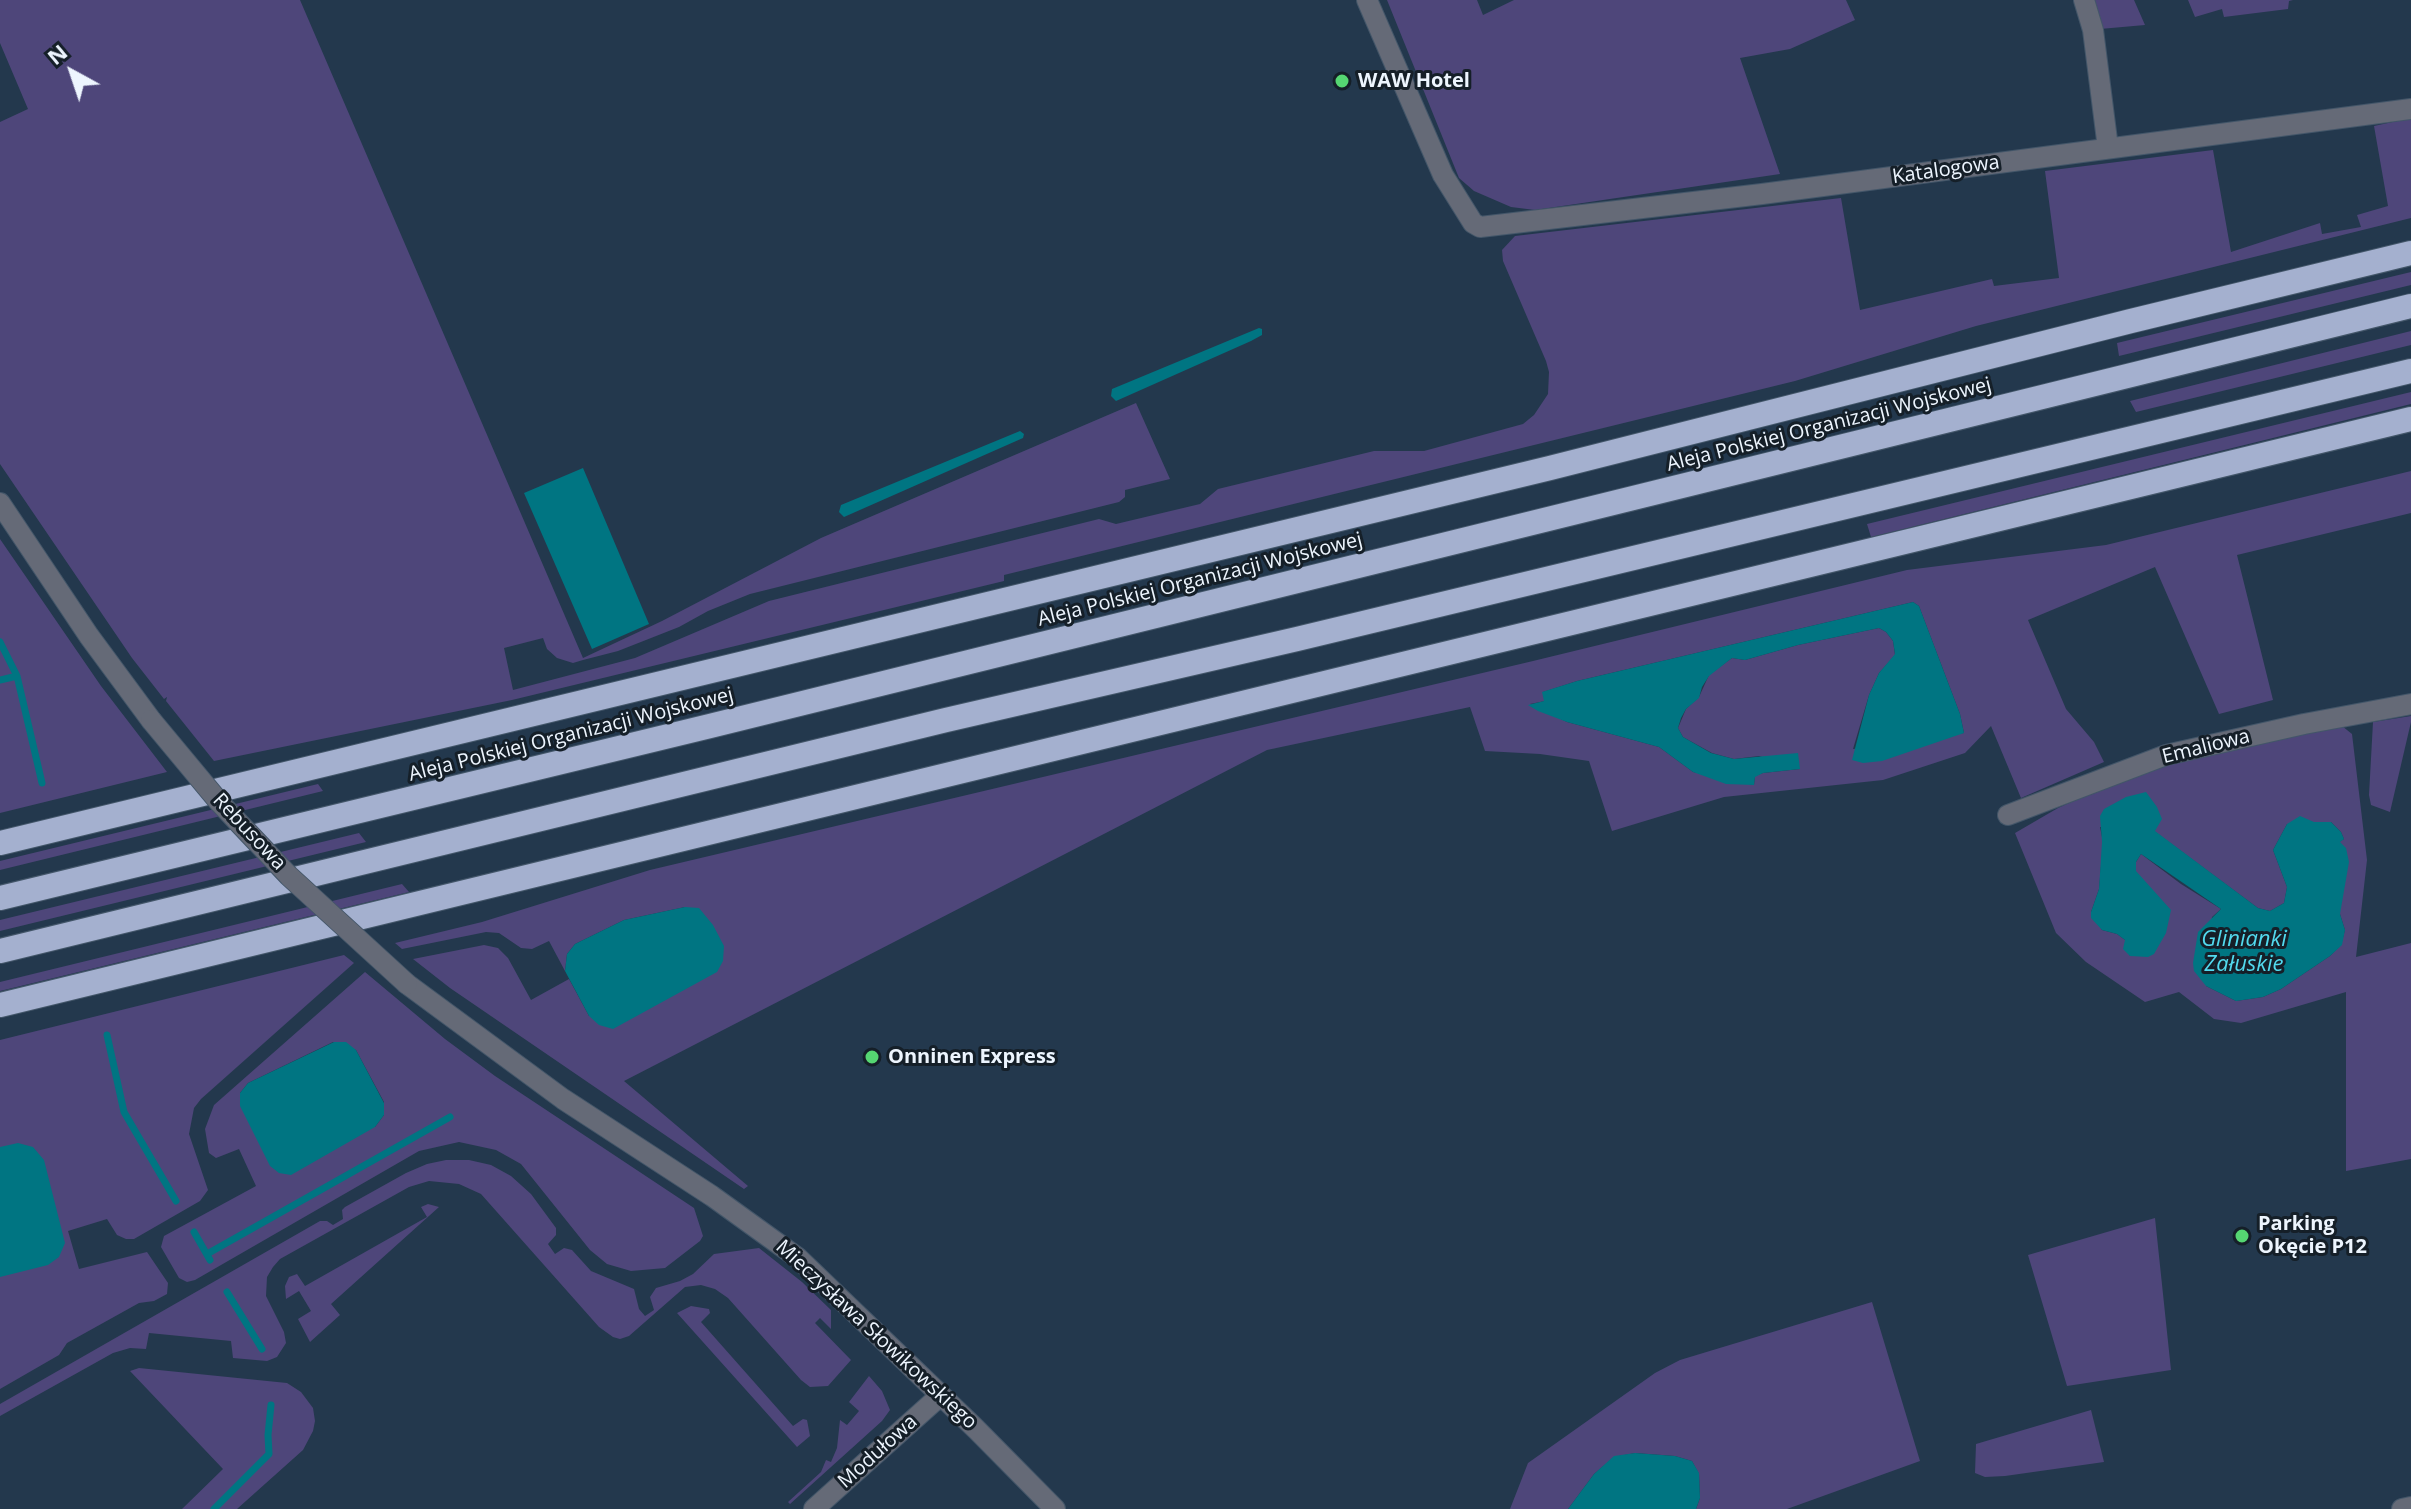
<!DOCTYPE html>
<html>
<head>
<meta charset="utf-8">
<style>
  body { margin:0 }
  #map { position:relative; width:2411px; height:1509px; overflow:hidden; background:#23384d; font-family:"Open Sans",sans-serif }
  canvas { display:block }
  .north { position:absolute; left:32px; top:32px; width:80px; height:80px; -webkit-text-stroke:6px #151f28; paint-order:stroke; rotate:320deg; font-size:22px; font-weight:700; line-height:32px; text-align:center; color:#edf5fe }
  .north::after { content:''; display:block; margin:auto; width:28px; height:36px; background:#edf5fe; clip-path:polygon(50% 0,100% 100%,50% 72%,0 100%) }
</style>
</head>
<body>
<div id="map">
<canvas width="2411" height="1509"></canvas>
<div class="north">N</div>
</div>
<script>
const c = document.querySelector('canvas').getContext('2d');
c.lineJoin = 'round';
function fillPath(path, color) {
  c.fillStyle = color;
  c.fill(path, 'evenodd');
}
function poly(rows) {
  const path = new Path2D();
  for (const r of rows) {
    path.moveTo(r[0], r[1]);
    for (let i = 2; i < r.length; i += 2) path.lineTo(r[i], r[i + 1]);
  }
  return path;
}
function trace(path, color, width, dash) {
  c.strokeStyle = color;
  c.lineWidth = width;
  c.lineCap = dash ? 'butt' : 'round';
  c.setLineDash(dash || []);
  c.stroke(path);
}
function label(font, color, halo, rows, align = 'center') {
  c.font = font + ' "Open Sans",sans-serif';
  c.lineWidth = 6;
  c.setLineDash([]);
  c.textBaseline = 'middle';
  c.strokeStyle = halo;
  c.fillStyle = color;
  for (const [text, x, y, turn = 0] of rows) {
    c.save();
    c.translate(x, y);
    c.rotate((+turn || 0) * Math.PI / 180);
    c.textAlign = isNaN(turn) ? turn : align;
    if (halo) c.strokeText(text, 0, 0);
    c.fillText(text, 0, 0);
    c.restore();
  }
}
fillPath(poly([
  [0,0,300,0,583,658,662,621,821,538,1136,403,1170,479,1125,490,1125,497,1119,502,750,594,708,611,679,627,618,651,583,660,573,663,557,658,547,649,543,638,504,648,513,690,635,658,769,601,1099,519,1116,524,1200,504,1218,489,1374,451,1424,451,1523,424,1534,415,1548,394,1549,372,1546,361,1503,261,1502,250,1515,236,1841,198,1860,310,1992,279,1994,286,2059,278,2045,171,2213,150,2231,252,2320,223,2322,234,2361,227,2357,215,2388,206,2374,126,2411,118,2411,218,1976,326,1795,381,1004,575,1004,581,512,700,214,761,166,701,167,697,164,699,132,658,0,464,0,122,28,109,0,43],
  [1387,0,1477,0,1483,15,1514,0,1846,0,1855,20,1790,49,1740,58,1780,174,1535,210,1511,207,1474,191,1459,178],
  [2089,0,2134,0,2145,25,2100,29],
  [2188,0,2293,0,2289,1,2288,9,2224,17,2222,9,2195,17],
  [2411,272,2411,285,2119,356,2117,343],
  [2411,331,2411,345,2136,412,2130,401],
  [2411,392,2411,404,1871,537,1867,524],
  [2411,471,2411,513,2237,555,2273,700,2219,714,2155,567,2028,620,2066,709,2094,742,2104,762,2021,798,1991,726,1965,753,1883,780,1724,797,1612,831,1589,761,1540,754,1485,751,1470,707,1267,750,624,1081,748,1186,744,1189,450,988,413,959,484,945,498,948,508,958,531,1000,569,979,589,1016,685,907,624,920,575,944,567,954,565,971,549,941,532,949,521,948,499,933,486,932,402,949,395,943,482,922,650,870,1533,661,1907,570,2106,545],
  [1913,602,1919,606,1960,714,1964,733,1853,749,1869,695,1879,673,1895,655,1893,641,1886,632,1879,628,1798,645,1745,660,1732,658,1709,675,1699,697,1686,709,1678,728,1683,737,1712,753,1734,759,1759,756,1800,769,1763,773,1755,776,1754,785,1693,772,1659,747,1567,722,1530,704,1545,701,1543,692,1577,681],
  [0,539,101,686,167,772,0,813],
  [2411,716,2411,722,2390,812,2371,805,2369,795,2373,722],
  [2342,726,2352,734,2367,860,2356,957,2411,943,2411,1159,2346,1171,2346,992,2241,1023,2214,1019,2179,992,2145,1002,2086,962,2056,933,2015,833,2058,808,2127,777,2169,762],
  [2331,822,2341,832,2344,839,2339,842,2340,914,2345,930,2341,945,2330,956,2281,989,2263,997,2236,1001,2206,986,2212,917,2221,909,2181,884,2141,854,2136,862,2130,956,2125,940,2117,934,2102,930,2091,912,2099,889,2103,842,2100,827,2154,831,2258,908,2270,911,2284,903,2287,887,2273,850,2287,824],
  [318,784,323,791,0,870,0,861],
  [359,833,366,842,0,931,0,920],
  [402,884,409,892,0,991,0,982],
  [344,955,354,963,201,1099,194,1108,189,1134,208,1190,200,1201,134,1239,126,1239,117,1235,107,1219,68,1231,79,1269,147,1252,168,1283,167,1294,154,1301,139,1303,67,1343,59,1355,0,1389,0,1040],
  [365,972,445,1039,495,1076,694,1208,703,1236,700,1241,665,1268,631,1271,607,1264,590,1250,521,1164,496,1150,459,1142,419,1151,195,1280,187,1282,179,1278,161,1247,164,1236,256,1186,239,1149,216,1158,209,1153,205,1129,214,1105],
  [333,1042,356,1050,384,1102,384,1115,375,1127,240,1093,248,1083],
  [446,1160,469,1160,491,1165,511,1176,531,1194,556,1228,556,1235,548,1244,555,1254,564,1248,572,1250,591,1271,634,1289,639,1309,645,1316,654,1310,650,1297,656,1288,680,1281,693,1274,714,1254,759,1248,802,1282,831,1310,831,1329,820,1318,815,1323,851,1360,828,1386,810,1387,801,1380,728,1298,715,1289,701,1285,685,1287,629,1336,620,1339,613,1337,599,1327,481,1194,459,1184,429,1181,409,1187,280,1259,273,1267,267,1277,266,1296,284,1332,286,1343,277,1357,267,1361,233,1358,231,1341,149,1333,146,1349,130,1348,113,1353,0,1416,0,1404,320,1221,327,1221,333,1225,343,1219,342,1210,345,1207,406,1173,427,1164],
  [428,1204,439,1207,331,1304,340,1315,310,1342,298,1319,311,1311,299,1291,286,1299,285,1286,289,1277,297,1274,305,1286,427,1217,421,1207],
  [2155,1218,2171,1370,2067,1386,2028,1255],
  [1872,1302,1920,1461,1787,1509,1696,1509,1700,1498,1699,1474,1692,1461,1675,1456,1635,1453,1614,1457,1594,1474,1568,1509,1510,1509,1528,1463,1655,1373,1680,1360],
  [691,1306,709,1309,710,1313,701,1322,793,1426,803,1419,807,1420,810,1436,797,1447,677,1313],
  [139,1368,287,1383,301,1392,313,1408,315,1421,313,1431,303,1450,237,1509,182,1509,223,1469,130,1371],
  [869,1376,882,1391,890,1410,882,1421,790,1504,788,1502,821,1472,826,1460,831,1462,837,1448,840,1420,847,1425,859,1411,849,1402],
  [2091,1410,2104,1462,2005,1476,1985,1477,1975,1473,1976,1444]
]), '#4e467a');
fillPath(poly([
  [1259,328,1262,329,1262,335,1251,341,1116,401,1111,396,1112,389],
  [1020,431,1024,434,1023,438,844,517,839,512,841,505],
  [583,468,649,624,592,649,524,493],
  [1913,602,1919,606,1960,714,1964,733,1882,761,1863,763,1852,760,1869,695,1879,673,1895,654,1893,641,1886,632,1879,628,1798,645,1745,660,1732,658,1709,676,1702,687,1699,698,1686,709,1681,718,1678,728,1683,737,1711,753,1734,759,1798,753,1800,769,1763,773,1755,777,1754,785,1726,784,1693,772,1659,747,1567,722,1538,711,1528,705,1544,701,1542,692,1577,681],
  [2146,792,2157,807,2162,819,2155,831,2258,908,2270,911,2284,903,2287,887,2273,850,2287,824,2300,816,2314,822,2331,822,2341,832,2344,839,2340,842,2346,848,2349,862,2340,914,2345,930,2342,945,2330,956,2281,989,2263,997,2236,1001,2206,986,2194,971,2193,963,2198,932,2221,909,2141,854,2136,862,2136,871,2171,910,2166,933,2154,954,2148,957,2130,956,2123,949,2125,940,2117,934,2102,930,2091,918,2091,912,2099,889,2102,842,2100,816,2104,809,2126,797],
  [685,907,699,908,713,925,724,946,723,961,717,972,613,1029,599,1025,589,1016,565,971,567,954,575,944,624,920],
  [334,1042,346,1042,356,1050,384,1103,384,1115,375,1127,291,1175,279,1173,270,1166,240,1106,240,1093,248,1083],
  [18,1143,33,1147,44,1160,65,1243,59,1257,48,1265,0,1277,0,1147],
  [1635,1453,1675,1456,1692,1461,1699,1473,1700,1498,1696,1509,1568,1509,1594,1474,1614,1456]
]), '#007582');
trace(poly([
  [0,642,17,676,42,783],
  [0,680,17,676],
  [107,1035,124,1112,176,1201],
  [194,1232,210,1260],
  [207,1254,450,1117],
  [227,1292,262,1349],
  [214,1509,269,1454,268,1435,271,1405]
]), '#007582', 7);
const minor = poly([
  [1367,0,1443,175,1473,223,1480,227,1762,194,2411,109],
  [2084,0,2093,30,2108,148],
  [0,503,89,636,151,720],
  [2008,815,2166,755,2304,724,2411,704],
  [407,984,563,1099,712,1196,798,1258,976,1429,1055,1509],
  [814,1509,941,1395],
  [2402,1509,2411,1507]
]);
const motorway = poly([
  [0,843,1550,468,2131,321,2411,253],
  [0,898,710,726,2411,306],
  [0,951,946,720,1297,639,2411,371],
  [0,1005,2411,419]
]);
trace(minor, '#435669', 22);
trace(motorway, '#435669', 26);
trace(minor, '#656a77', 20);
trace(motorway, '#a4b0cf', 24);
const minorBridge = poly([
  [151,720,220,803,289,876,407,984]
]);
trace(minorBridge, '#435669', 22, []);
trace(minorBridge, '#656a77', 20);
for (const [x, y, r, color] of [
  [1342,81,8,"#55d672"],
  [872,1057,8,"#55d672"],
  [2242,1236,8,"#55d672"]
]) {
  const dot = new Path2D();
  dot.arc(x, y, r, 0, 2 * Math.PI);
  c.fillStyle = color;
  c.fill(dot);
  trace(dot, '#151f28', 3);
}
label('bold 20px', '#edf5fe', '#151f28', [
  ["WAW Hotel",1358,81],
  ["Onninen Express",888,1057],
  ["Parking",2258,1224],
  ["Okęcie P12",2258,1247]
], 'left');
label('20px', '#edf5fe', '#151f28', [
  ["Katalogowa",1946,170,-8],
  ["Aleja Polskiej Organizacji Wojskowej",1829,425,-14],
  ["Aleja Polskiej Organizacji Wojskowej",1200,580,-14],
  ["Aleja Polskiej Organizacji Wojskowej",571,735,-14],
  ["Emaliowa",2206,747,-14],
  ["Rebusowa",249,832,47],
  ["Mieczysława Słowikowskiego",876,1335,43],
  ["Modułowa",878,1452,-42]
]);
label('italic 22px', '#52daee', '#151f28', [
  ["Glinianki",2244,940],
  ["Załuskie",2244,965]
]);
</script>
</body>
</html>
